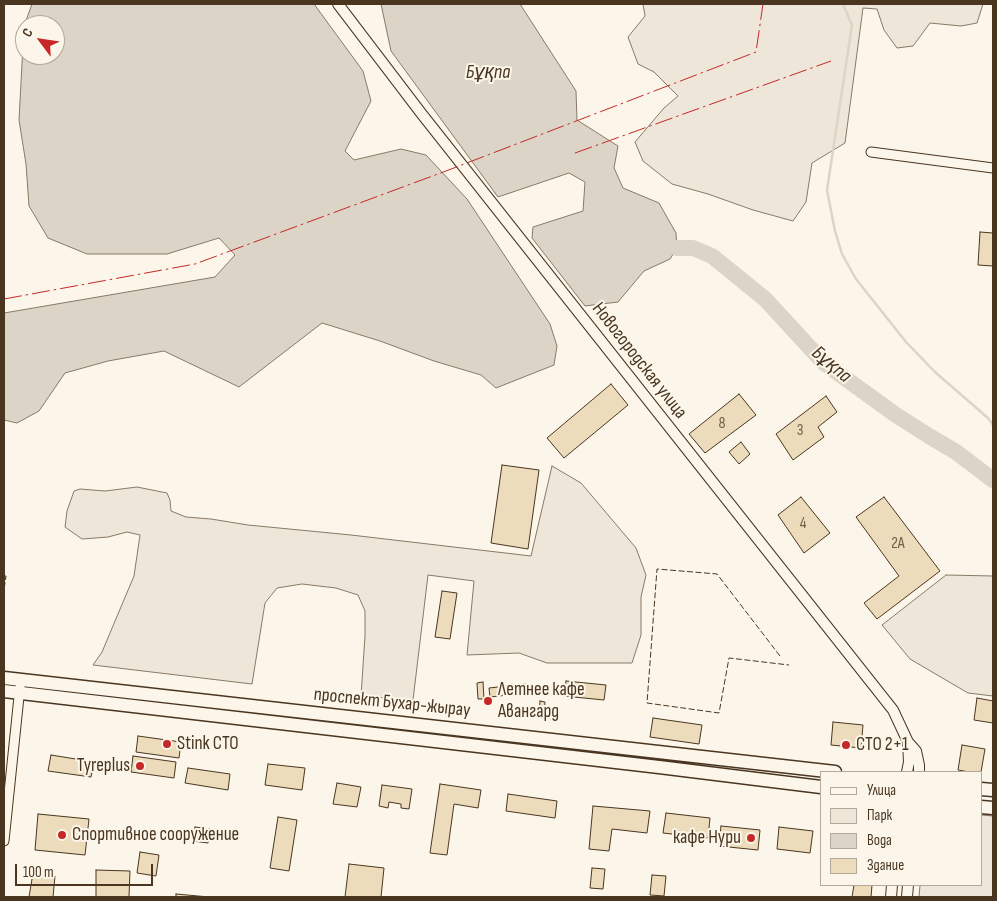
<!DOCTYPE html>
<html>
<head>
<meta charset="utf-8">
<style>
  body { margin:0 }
  #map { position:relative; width:997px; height:901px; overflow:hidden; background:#fbf6e9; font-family:"Sofia Sans Condensed",sans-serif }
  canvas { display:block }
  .frame { position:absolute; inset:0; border:5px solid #4a3520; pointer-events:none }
  .legend { position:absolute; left:820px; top:771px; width:162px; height:115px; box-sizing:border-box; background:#fbf6e9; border:1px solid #b4a999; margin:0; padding:6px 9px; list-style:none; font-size:15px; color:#4a3520 }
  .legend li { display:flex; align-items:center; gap:10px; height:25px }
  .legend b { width:25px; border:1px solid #b4a999 }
  .north { position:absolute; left:15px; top:15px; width:50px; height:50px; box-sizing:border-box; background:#fbf6e9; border:1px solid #b4a999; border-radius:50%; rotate:301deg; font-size:14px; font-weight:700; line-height:20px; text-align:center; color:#4a3520 }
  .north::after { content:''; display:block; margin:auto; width:18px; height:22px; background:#c62828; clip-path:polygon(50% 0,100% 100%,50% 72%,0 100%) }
  .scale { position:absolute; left:15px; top:864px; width:138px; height:22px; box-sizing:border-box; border:2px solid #4a3520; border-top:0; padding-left:6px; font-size:15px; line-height:18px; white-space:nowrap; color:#4a3520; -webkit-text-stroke:4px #fbf6e9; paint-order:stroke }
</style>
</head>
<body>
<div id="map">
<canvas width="997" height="901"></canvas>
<div class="frame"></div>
<ul class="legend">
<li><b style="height:6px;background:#fbf6e9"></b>Улица</li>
<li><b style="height:14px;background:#ede6d9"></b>Парк</li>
<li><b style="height:14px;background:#dcd4c6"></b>Вода</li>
<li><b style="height:14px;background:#ecdcbc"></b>Здание</li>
</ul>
<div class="north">С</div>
<div class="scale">100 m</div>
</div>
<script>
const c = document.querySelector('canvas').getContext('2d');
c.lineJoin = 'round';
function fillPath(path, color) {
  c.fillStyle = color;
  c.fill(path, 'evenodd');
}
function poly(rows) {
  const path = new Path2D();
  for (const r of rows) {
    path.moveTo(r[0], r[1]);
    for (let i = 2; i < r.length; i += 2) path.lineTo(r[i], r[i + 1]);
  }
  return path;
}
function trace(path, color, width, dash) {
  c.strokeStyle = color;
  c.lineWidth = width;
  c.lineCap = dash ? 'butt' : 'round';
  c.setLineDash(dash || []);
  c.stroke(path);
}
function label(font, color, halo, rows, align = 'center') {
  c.font = font + ' "Sofia Sans Condensed",sans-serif';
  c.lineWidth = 4;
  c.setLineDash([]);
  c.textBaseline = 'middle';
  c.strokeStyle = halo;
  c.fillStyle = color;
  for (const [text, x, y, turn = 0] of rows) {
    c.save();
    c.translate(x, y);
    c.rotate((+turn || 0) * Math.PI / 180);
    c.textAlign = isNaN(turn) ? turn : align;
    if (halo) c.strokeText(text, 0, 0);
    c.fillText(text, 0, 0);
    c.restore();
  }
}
const green = poly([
  [643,4,983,4,977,23,961,26,930,23,913,46,897,48,884,30,877,9,863,8,845,143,812,163,806,202,793,221,753,210,708,194,672,184,643,161,635,142,664,108,678,96,654,72,638,64,628,37,645,16,643,4],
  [552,466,581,483,636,548,646,575,641,597,641,635,632,663,547,663,519,653,467,655,474,581,428,575,413,700,361,696,365,636,365,611,358,595,336,588,302,584,277,588,265,603,252,684,93,665,102,652,134,576,140,535,127,532,108,537,82,539,65,527,67,511,74,491,80,489,105,491,137,487,167,493,170,500,171,511,186,517,211,519,248,525,351,535,531,556,552,466],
  [981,815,993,816,993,897,919,897,920,885,981,885,981,815]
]);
fillPath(green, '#ede6d9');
trace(green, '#887966', 1);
const parking = poly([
  [946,575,993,576,993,696,968,693,910,659,882,625,946,575]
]);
fillPath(parking, '#ede7d9');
trace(parking, '#887966', 1);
const water = poly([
  [32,4,314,4,363,71,371,101,345,151,354,160,401,149,426,155,467,199,550,324,557,346,554,365,496,388,481,375,434,361,380,341,322,323,239,387,164,351,108,361,65,373,39,411,17,423,4,420,4,313,215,277,235,255,219,238,167,254,87,254,48,238,29,206,26,164,19,120,24,26,32,4],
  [25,25,55,25,55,55,25,55,25,25],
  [381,4,520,4,576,91,577,120,618,146,614,168,623,188,659,203,676,233,677,248,670,259,644,271,618,302,585,306,532,238,533,227,583,211,585,182,569,173,498,197,391,51,381,4]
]);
fillPath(water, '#dcd4c6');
trace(water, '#887966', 1);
trace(poly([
  [843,4,852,25,827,190,835,231,842,254,856,279,906,342,935,372,988,418,993,425]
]), '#dcd4c6', 2.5);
trace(poly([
  [677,248,693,248,712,256,765,299,824,363,896,415,929,436,956,452,993,480]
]), '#dcd4c6', 16);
const building = poly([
  [980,232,993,233,993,266,978,265,980,232],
  [611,384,628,405,564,458,547,438,611,384],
  [739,394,756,415,705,453,689,434,739,394],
  [826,396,837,412,818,427,824,437,793,460,776,434,826,396],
  [741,442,750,454,739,464,729,452,741,442],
  [502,465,539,470,528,549,491,543,502,465],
  [801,497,830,533,804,553,778,515,801,497],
  [884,497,940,571,877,619,864,603,899,576,856,517,884,497],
  [442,591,457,593,450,639,435,637,442,591],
  [566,681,606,685,604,700,564,696,566,681],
  [483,682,484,699,478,699,477,683,483,682],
  [525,684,526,693,490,697,489,688,525,684],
  [977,698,993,701,993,723,974,720,977,698],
  [540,701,545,702,544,715,539,715,540,701],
  [653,718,702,725,699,744,650,737,653,718],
  [833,722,863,725,861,748,831,745,833,722],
  [138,736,181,742,179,758,136,752,138,736],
  [962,745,985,749,981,772,969,772,958,770,962,745],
  [51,755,94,762,91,777,48,771,51,755],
  [133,756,176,762,174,778,131,772,133,756],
  [268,764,305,768,302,790,265,785,268,764],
  [188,768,230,774,228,790,185,783,188,768],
  [337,783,361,787,357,807,333,804,337,783],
  [440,784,481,790,478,808,454,804,447,855,430,853,440,784],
  [382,785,412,789,409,809,401,808,401,804,389,802,388,808,379,806,382,785],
  [508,794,557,801,555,818,506,811,508,794],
  [593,806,650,811,647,833,612,829,609,851,589,849,593,806],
  [666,813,710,818,708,838,663,833,666,813],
  [38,814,89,819,85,855,35,850,38,814],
  [278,817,297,820,289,871,270,868,278,817],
  [721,826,760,830,758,850,719,846,721,826],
  [195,827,210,829,208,843,193,841,195,827],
  [779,827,813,831,810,853,777,849,779,827],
  [140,852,159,855,156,876,137,873,140,852],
  [349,864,384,868,381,897,345,897,349,864],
  [592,868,605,869,603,889,590,888,592,868],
  [96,870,130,871,129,897,96,897,96,870],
  [33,873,55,876,53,897,29,897,33,873],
  [652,875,666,876,664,896,650,895,652,875],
  [854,885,872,885,871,897,852,897,854,885],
  [176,894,209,897,176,897,176,894]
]);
fillPath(building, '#ecdcbc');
trace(building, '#4a3520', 1);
const minor = poly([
  [871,152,993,168],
  [4,841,20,687]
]);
const tertiary = poly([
  [338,4,421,113,893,710,908,742,916,751,919,765,919,772],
  [907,772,909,762,908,742],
  [891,897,892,885],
  [907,897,908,885]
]);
const primary = poly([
  [4,678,835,772],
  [4,691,659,767,821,787],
  [981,789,993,790],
  [981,807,993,808]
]);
trace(minor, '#4a3520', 11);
trace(tertiary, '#4a3520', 12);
trace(primary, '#4a3520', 15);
trace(minor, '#fbf6e9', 9);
trace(tertiary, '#fbf6e9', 10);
trace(primary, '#fbf6e9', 12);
trace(poly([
  [4,576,6,576,4,590],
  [780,656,717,574,657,569,647,703,719,713,729,658,789,665]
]), '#4a3520', 1, [6, 2.5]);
trace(poly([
  [575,153,831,61],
  [4,299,195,264,446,171,756,52,763,4]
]), '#c62828', 1, [18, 4, 2.5, 4]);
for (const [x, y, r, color] of [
  [488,701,5,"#c62828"],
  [167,744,5,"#c62828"],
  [846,745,5,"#c62828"],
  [140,766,5,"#c62828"],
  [62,835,5,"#c62828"],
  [751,838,5,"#c62828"]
]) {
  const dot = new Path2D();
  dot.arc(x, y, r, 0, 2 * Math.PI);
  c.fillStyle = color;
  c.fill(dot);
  trace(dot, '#fbf6e9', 2);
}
label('16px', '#725f47', null, [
  ["8",722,424],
  ["3",800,431],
  ["4",803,524],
  ["2А",898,544]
]);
label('19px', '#4a3520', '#fbf6e9', [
  ["Новогородская улица",639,361,52],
  ["проспект Бухар-жырау",392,703,6]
]);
label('19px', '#4a3520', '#fbf6e9', [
  ["Летнее кафе",498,690],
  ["Авангард",498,712],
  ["Stink СТО",177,744],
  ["СТО 2+1",856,745],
  ["Tyreplus",130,766,"right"],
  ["Спортивное сооружение",72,835],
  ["кафе Нури",741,838,"right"]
], 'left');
label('italic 20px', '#4a3520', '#fbf6e9', [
  ["Бұқпа",488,73],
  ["Бұқпа",831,365,40]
]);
</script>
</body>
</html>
